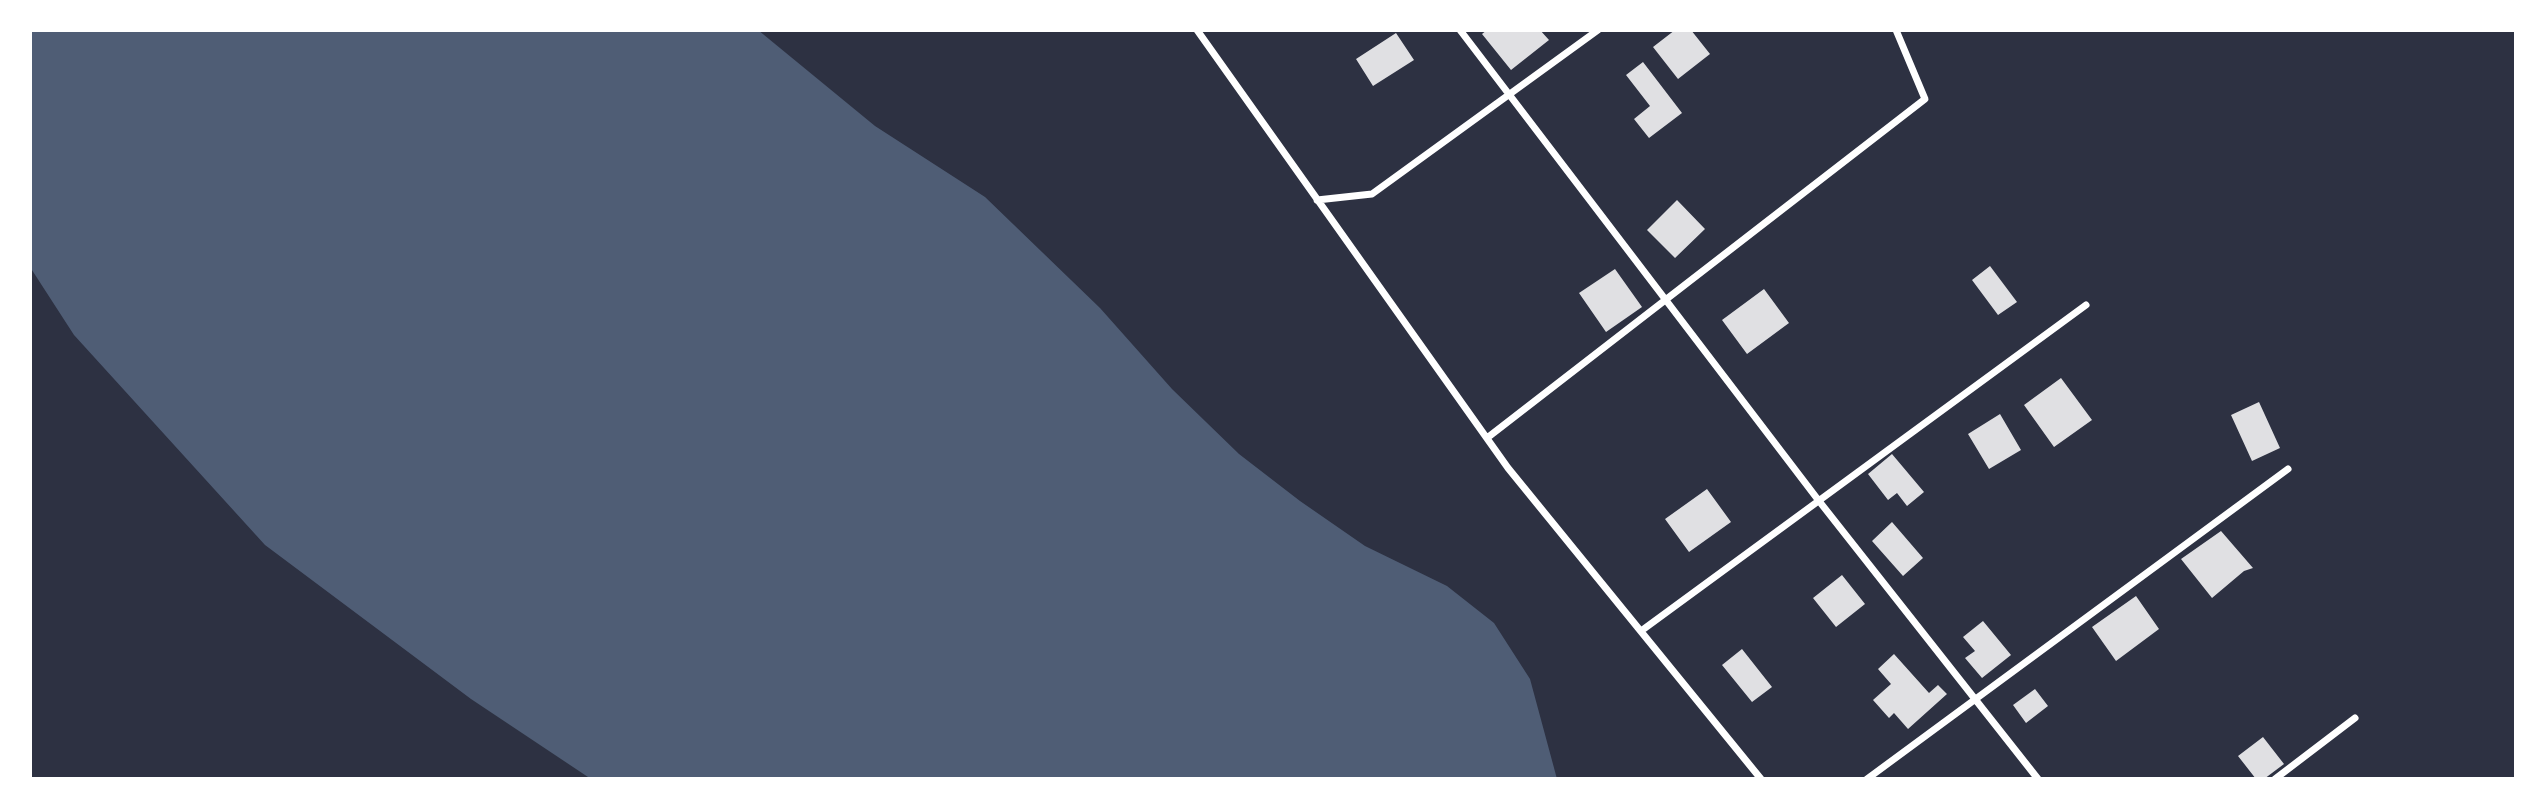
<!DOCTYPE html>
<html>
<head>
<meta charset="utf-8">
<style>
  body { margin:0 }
  #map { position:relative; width:2546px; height:809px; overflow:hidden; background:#2d3142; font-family:"Work Sans",sans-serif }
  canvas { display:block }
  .frame { position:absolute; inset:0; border:32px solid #fff; pointer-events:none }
</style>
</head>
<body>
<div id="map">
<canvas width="2546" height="809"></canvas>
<div class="frame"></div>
</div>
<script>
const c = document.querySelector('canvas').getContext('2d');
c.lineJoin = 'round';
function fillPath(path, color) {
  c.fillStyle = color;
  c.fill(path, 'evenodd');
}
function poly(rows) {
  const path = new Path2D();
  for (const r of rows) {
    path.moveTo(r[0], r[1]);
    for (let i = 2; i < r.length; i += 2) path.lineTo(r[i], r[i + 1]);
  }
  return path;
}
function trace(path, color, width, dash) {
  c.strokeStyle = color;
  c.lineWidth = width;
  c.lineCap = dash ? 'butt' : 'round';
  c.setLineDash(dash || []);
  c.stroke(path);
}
fillPath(poly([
  [30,30,758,30,875,126,985,197,1100,308,1172,389,1239,454,1300,501,1365,546,1447,586,1494,623,1530,679,1557,779,591,779,471,699,265,545,74,335,30,267]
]), '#4f5d75');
fillPath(poly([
  [1487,30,1540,30,1549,40,1511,70,1482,34],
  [1675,30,1691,30,1710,54,1678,79,1653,47],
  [1396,33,1414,60,1373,86,1356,59],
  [1643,62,1682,113,1649,138,1634,119,1650,106,1626,75],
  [1677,200,1705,229,1675,258,1647,230],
  [1990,266,2017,302,1998,315,1972,280],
  [1615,269,1642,307,1606,332,1579,293],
  [1764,289,1789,323,1747,354,1722,320],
  [2061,378,2092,420,2054,447,2024,405],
  [2259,402,2280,448,2252,461,2231,415],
  [2000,414,2021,450,1989,469,1968,434],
  [1892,454,1924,492,1907,506,1897,493,1888,500,1868,474],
  [1707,489,1731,522,1689,552,1665,519],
  [1892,522,1923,558,1903,576,1872,541],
  [2221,531,2253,568,2244,571,2212,598,2181,559],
  [1842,575,1865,604,1836,627,1813,598],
  [2136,596,2159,629,2116,661,2092,627],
  [1983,621,2011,655,1982,678,1965,658,1975,651,1963,637],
  [1742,649,1772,687,1752,702,1722,665],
  [1894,654,1929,693,1938,685,1947,694,1908,729,1894,713,1889,718,1873,700,1891,684,1878,669],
  [2035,689,2048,706,2026,723,2013,705],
  [2263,737,2284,764,2264,779,2256,779,2238,756]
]), '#e0e0e3');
trace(poly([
  [1197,30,1508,468,1761,779],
  [1460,30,1819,501,2038,779],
  [1317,200,1372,194,1598,30],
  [1487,438,1925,99,1896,30],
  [1641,631,2086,305],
  [1867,779,2288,469],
  [2275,779,2355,718]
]), '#fff', 7);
</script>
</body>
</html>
